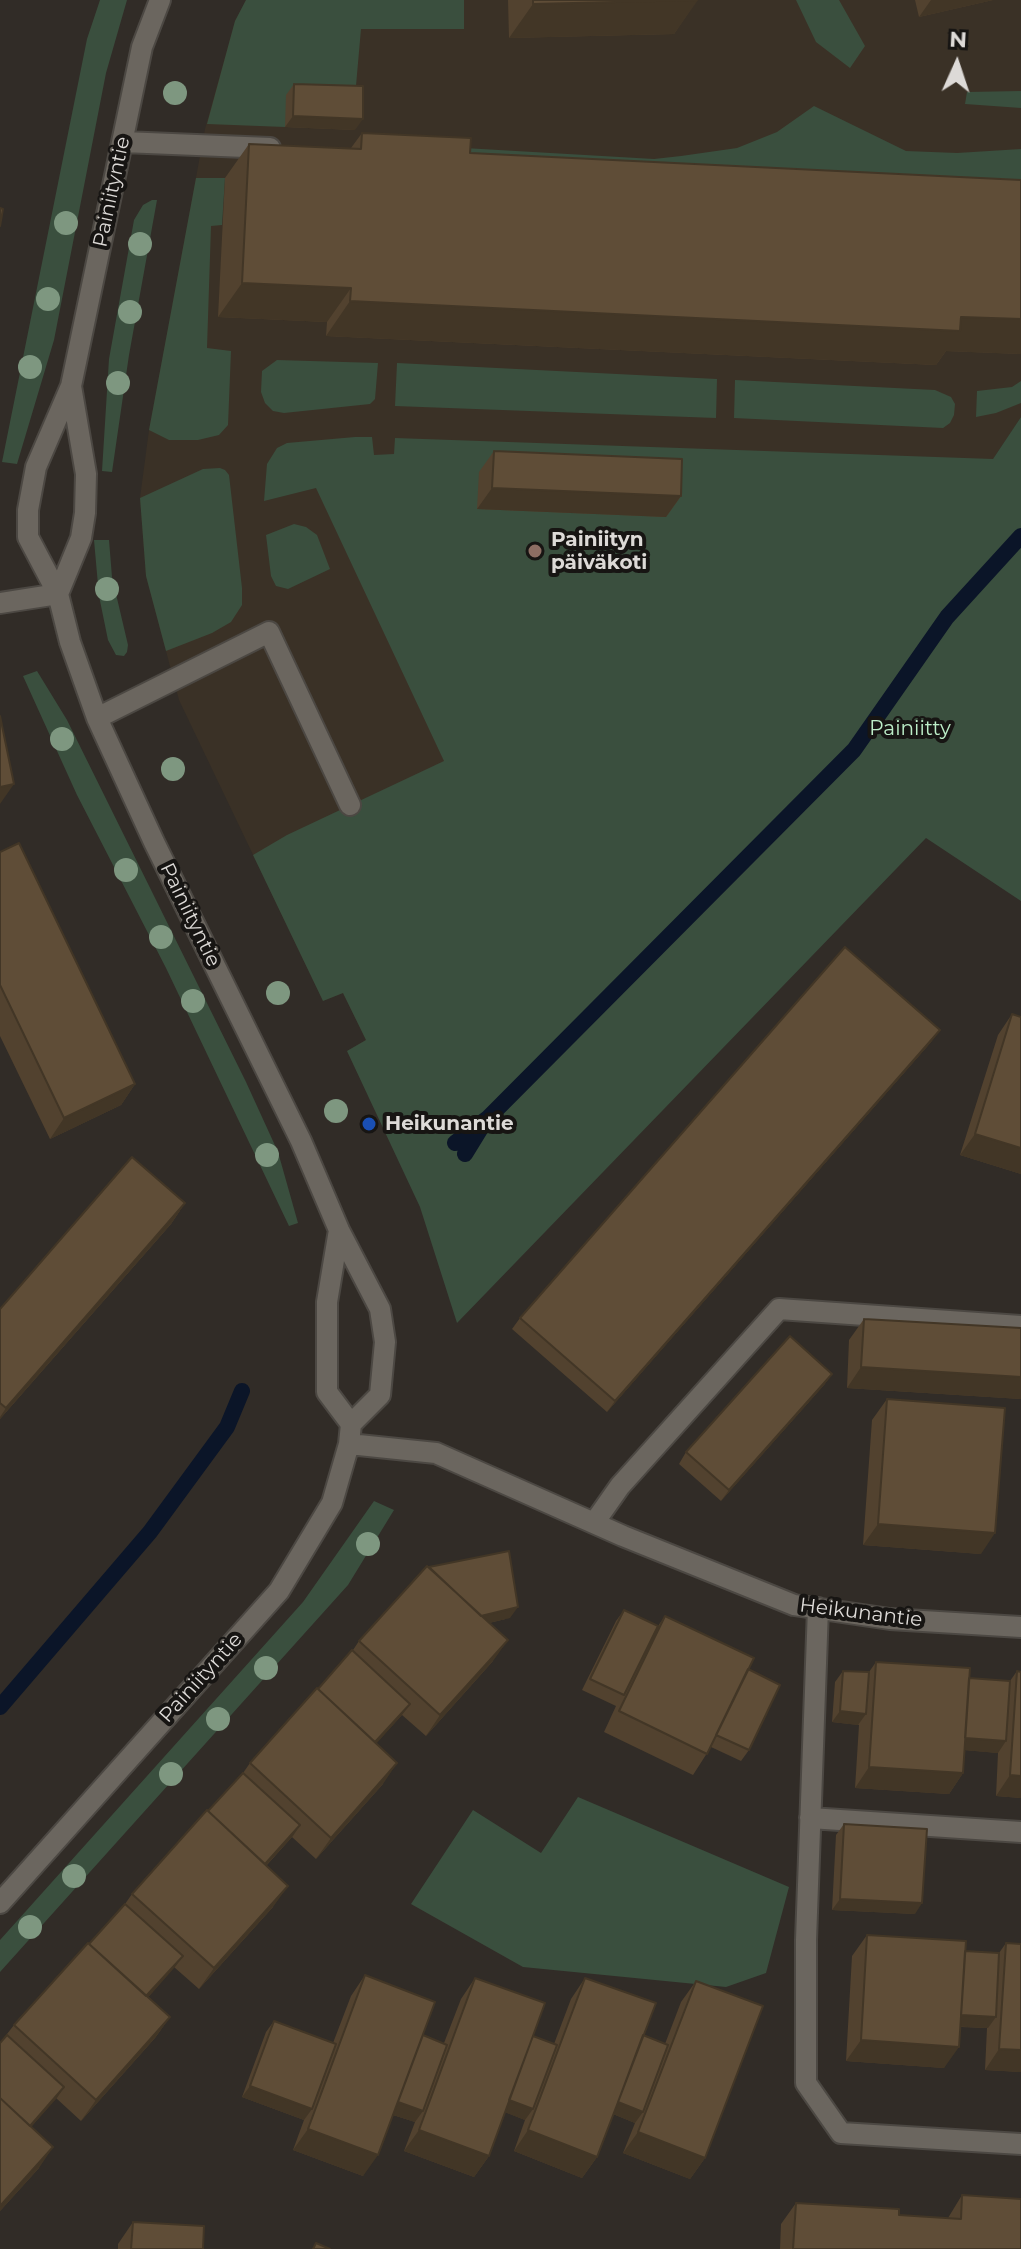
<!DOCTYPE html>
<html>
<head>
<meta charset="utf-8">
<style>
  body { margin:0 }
  #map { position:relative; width:1021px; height:2249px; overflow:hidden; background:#312c27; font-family:Montserrat,sans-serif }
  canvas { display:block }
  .north { position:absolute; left:917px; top:24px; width:80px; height:80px; -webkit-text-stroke:6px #171513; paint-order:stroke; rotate:3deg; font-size:22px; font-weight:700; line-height:32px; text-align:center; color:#dddad7 }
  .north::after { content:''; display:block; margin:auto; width:28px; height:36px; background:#dddad7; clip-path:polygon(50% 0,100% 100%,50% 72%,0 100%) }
</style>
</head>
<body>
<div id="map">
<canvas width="1021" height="2249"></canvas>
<div class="north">N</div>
</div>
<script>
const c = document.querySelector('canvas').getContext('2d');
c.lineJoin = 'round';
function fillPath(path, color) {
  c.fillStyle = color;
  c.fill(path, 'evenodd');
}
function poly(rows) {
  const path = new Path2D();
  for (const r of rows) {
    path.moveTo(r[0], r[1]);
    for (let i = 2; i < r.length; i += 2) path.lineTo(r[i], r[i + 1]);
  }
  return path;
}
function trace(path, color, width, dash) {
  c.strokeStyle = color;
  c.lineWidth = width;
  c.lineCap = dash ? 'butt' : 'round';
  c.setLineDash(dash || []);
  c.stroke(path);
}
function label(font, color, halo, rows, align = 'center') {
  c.font = font + ' Montserrat,sans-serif';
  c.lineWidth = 8;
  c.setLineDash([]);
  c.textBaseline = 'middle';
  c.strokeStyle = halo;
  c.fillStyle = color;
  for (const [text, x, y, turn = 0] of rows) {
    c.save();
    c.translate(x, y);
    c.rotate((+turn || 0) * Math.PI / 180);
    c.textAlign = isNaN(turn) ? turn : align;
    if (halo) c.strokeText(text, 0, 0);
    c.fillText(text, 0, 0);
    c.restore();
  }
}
fillPath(poly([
  [246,0,1021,0,1021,417,949,526,383,1126,347,1051,366,1040,343,993,323,1001,179,700,146,576,140,498,149,430,205,129,235,21]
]), '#3a3126');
fillPath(poly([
  [100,0,127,0,106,73,54,340,17,464,2,462,87,39],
  [246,0,464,0,464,29,361,29,355,97,285,127,207,124,235,21],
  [796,0,839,0,865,46,850,68,816,42],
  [1021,91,1021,108,965,104,967,92],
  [814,106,906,151,957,153,1021,149,1021,215,446,188,447,147,654,159,681,156,737,148,777,132],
  [196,178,225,178,222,225,211,226,207,348,231,351,228,425,219,435,198,440,169,440,149,430],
  [152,200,157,200,129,355,112,472,102,471,109,359,134,220,143,205],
  [277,360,378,363,375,399,370,404,284,413,273,411,265,403,261,392,262,371],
  [397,363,717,379,716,418,395,406],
  [735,380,935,390,951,397,955,404,954,415,950,423,943,428,734,418],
  [1021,381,1021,403,996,413,976,417,977,391,1012,387],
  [1021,417,1021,901,926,838,457,1323,420,1207,347,1051,366,1040,343,993,323,1001,253,855,287,835,444,761,316,488,264,501,267,464,277,448,287,443,355,437,372,437,374,455,394,454,395,438,993,459],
  [220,468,225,470,229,475,242,588,242,605,231,622,212,633,166,651,146,576,140,498,203,469],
  [294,524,306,527,317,535,330,569,288,589,276,586,271,576,266,535],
  [94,540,109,540,112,577,128,645,127,652,124,656,116,655,108,640,99,596],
  [37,671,67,720,246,1082,278,1152,298,1223,289,1226,166,968,77,795,23,676],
  [374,1501,394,1510,348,1585,0,1972,0,1940,303,1602],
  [578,1797,789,1887,766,1973,726,1987,523,1967,411,1904,473,1810,541,1853]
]), '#3a4f3e');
trace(poly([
  [455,1143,488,1118,854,750,947,617,1021,536],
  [465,1154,481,1128],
  [0,1707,150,1532,227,1427,242,1391]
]), '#0b1528', 16);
const minor = poly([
  [123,142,270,148],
  [58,594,81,538,85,513,86,474,71,386],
  [0,603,58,594],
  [97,718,269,632,350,805],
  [339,1230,327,1302,327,1392,351,1424],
  [349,1444,436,1453,623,1536,794,1605,890,1619,1021,1627],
  [594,1523,620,1486,779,1309,1021,1326],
  [818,1608,806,1940,806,2083,841,2133,1021,2144],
  [810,1818,1021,1832],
  [0,1903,279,1591,332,1503,349,1444,351,1424,380,1395,385,1342,380,1309,339,1230,301,1141,154,842,97,718,70,642,58,594,28,537,28,510,36,467,71,386,142,47,160,0]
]);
trace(minor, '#4c4843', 24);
trace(minor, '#6b665f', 20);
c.fillStyle = '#7e9780';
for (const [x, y] of [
  [175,93],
  [66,223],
  [140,244],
  [48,299],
  [130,312],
  [30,367],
  [118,383],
  [107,589],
  [62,739],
  [173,769],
  [126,870],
  [161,937],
  [278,993],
  [193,1001],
  [336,1111],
  [267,1155],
  [368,1544],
  [266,1668],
  [218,1719],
  [171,1774],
  [74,1876],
  [30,1927]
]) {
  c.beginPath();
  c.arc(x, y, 12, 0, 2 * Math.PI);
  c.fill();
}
fillPath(poly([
  [508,0,697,0,674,34,509,38],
  [915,0,993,0,919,17],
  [294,84,355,130,285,127,286,95],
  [362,133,470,153,1021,180,1021,354,946,351,936,365,326,336,327,322,218,317,225,178,249,144,351,148],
  [494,451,681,496,666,517,477,509,479,472],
  [0,852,135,1084,121,1105,50,1139,0,1036],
  [1012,1014,1021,1174,960,1155,998,1035],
  [932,1041,607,1412,512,1329,520,1318],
  [185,1203,171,1224,0,1419,0,1309],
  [864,1319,1021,1328,1021,1399,847,1388,849,1340],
  [832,1374,824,1385,721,1501,679,1464,686,1452],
  [887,1399,981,1554,863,1545,872,1420],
  [624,1610,658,1626,665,1616,748,1669,749,1750,741,1761,711,1747,693,1775,604,1732,616,1706,582,1690,616,1621],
  [510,1618,489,1623,493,1661,426,1736,402,1715,376,1743,383,1784,316,1859,292,1837,266,1866,273,1907,199,1989,174,1967,148,1997,170,2017,155,2038,81,2121,56,2098,31,2127,39,2168,0,2211,0,2043,14,2025,89,1944,125,1904,132,1894,243,1773,250,1763,353,1650,359,1641],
  [876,1662,969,1678,1010,1681,1017,1671,1021,1672,1021,1798,996,1796,998,1753,965,1750,963,1773,949,1794,855,1788,859,1725,832,1722,835,1682,843,1671,869,1672],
  [844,1824,915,1914,832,1910,836,1835],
  [867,1935,965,1951,999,1953,1006,1943,1021,2072,985,2070,987,2028,961,2027,944,2068,846,2061,852,1956],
  [365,1975,423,2035,444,2043,461,1999,475,1978,533,2036,554,2044,571,1999,585,1978,643,2035,665,2044,681,2002,696,1981,705,2158,690,2179,623,2153,635,2123,613,2114,597,2157,582,2178,514,2151,525,2120,505,2112,489,2156,474,2177,404,2151,415,2122,393,2115,363,2176,293,2150,304,2120,242,2097,266,2032,274,2021,333,2043,351,1996],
  [962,2195,1021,2249,780,2249,781,2224,796,2203,899,2215,948,2218],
  [133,2222,203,2249,118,2249,118,2244]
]), '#52422f');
fillPath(poly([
  [698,0,674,34,509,38,533,4],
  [931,0,993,0,919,17],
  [293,116,363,119,355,130,285,127],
  [242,283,351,288,327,322,218,317],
  [350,301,1021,319,1021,354,946,351,936,365,326,336],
  [492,488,681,496,666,517,477,509],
  [14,784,0,804,0,787],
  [940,1030,932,1041,607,1412,615,1401],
  [135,1084,121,1105,50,1139,64,1118],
  [975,1134,1021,1148,1021,1174,960,1155],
  [185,1203,171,1224,0,1419,0,1417,6,1408],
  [861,1367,1021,1377,1021,1399,847,1388],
  [832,1374,824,1385,721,1501,729,1490],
  [878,1524,995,1533,981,1554,863,1545],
  [518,1607,510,1618,471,1627,479,1616],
  [508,1640,493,1661,426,1736,440,1715],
  [410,1704,402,1715,359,1763,367,1752],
  [840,1711,866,1714,858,1725,832,1722],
  [959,1738,1006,1741,998,1753,951,1749],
  [397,1763,383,1784,316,1859,331,1838],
  [869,1767,963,1773,949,1794,855,1788],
  [1010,1775,1021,1776,1021,1798,996,1796],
  [300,1825,293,1836,249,1884,257,1873],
  [288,1886,273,1907,199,1989,214,1968],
  [840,1899,922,1903,915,1914,832,1910],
  [183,1956,175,1967,131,2017,138,2005],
  [955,2015,996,2017,988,2028,947,2026],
  [170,2017,155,2038,81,2121,96,2100],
  [861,2040,959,2047,944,2068,846,2061],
  [999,2049,1021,2050,1021,2072,985,2070],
  [250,2086,312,2109,304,2120,242,2097],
  [64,2087,57,2098,14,2146,22,2135],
  [506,2099,533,2109,525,2120,499,2110],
  [395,2101,423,2111,415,2122,387,2113],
  [615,2101,643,2112,635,2123,608,2112],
  [308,2129,378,2155,363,2176,293,2150],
  [419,2130,489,2156,474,2177,404,2151],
  [528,2130,597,2157,582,2178,514,2151],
  [638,2132,705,2158,690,2179,623,2153],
  [53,2147,39,2168,0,2211,0,2206]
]), '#423626');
const building = poly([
  [533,0,697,0,533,4,533,0],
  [294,84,363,86,363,119,293,116,294,84],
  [362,133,471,138,470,153,1021,180,1021,319,961,317,960,331,350,301,351,288,242,283,249,144,361,149,362,133],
  [0,208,3,209,0,226,0,208],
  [494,451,682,459,681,496,492,488,494,451],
  [0,716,14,784,0,787,0,716],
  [19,843,135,1084,64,1118,0,985,0,852,19,843],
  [845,947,940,1030,615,1401,520,1318,845,947],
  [1012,1014,1021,1017,1021,1148,975,1134,1012,1014],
  [132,1157,185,1203,6,1408,0,1403,0,1309,132,1157],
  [864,1319,1021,1328,1021,1377,861,1367,864,1319],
  [790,1336,832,1374,729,1490,686,1452,790,1336],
  [887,1399,1005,1408,995,1533,878,1524,887,1399],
  [509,1551,518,1607,481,1616,429,1567,509,1551],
  [427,1566,508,1640,440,1715,359,1641,427,1566],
  [624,1610,658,1626,624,1695,590,1679,624,1610],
  [665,1616,754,1658,707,1754,619,1711,665,1616],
  [352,1650,410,1704,375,1742,318,1689,352,1650],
  [876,1662,970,1668,963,1773,869,1767,876,1662],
  [748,1669,780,1685,749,1750,716,1735,748,1669],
  [843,1671,869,1672,866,1714,840,1711,843,1671],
  [1017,1671,1021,1672,1021,1776,1010,1775,1017,1671],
  [969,1678,1010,1681,1006,1741,965,1738,969,1678],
  [317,1688,397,1763,331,1838,250,1763,317,1688],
  [243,1773,300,1825,265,1864,208,1811,243,1773],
  [207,1810,288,1886,214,1968,132,1894,207,1810],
  [844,1824,927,1829,922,1903,840,1899,844,1824],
  [125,1904,183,1956,146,1996,89,1944,125,1904],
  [867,1935,966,1941,959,2047,861,2040,867,1935],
  [88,1943,170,2017,96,2100,14,2025,88,1943],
  [1006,1943,1021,1944,1021,2050,999,2049,1006,1943],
  [965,1951,999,1953,996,2017,961,2015,965,1951],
  [365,1975,435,2002,378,2155,308,2129,365,1975],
  [475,1978,545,2003,489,2156,419,2130,475,1978],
  [585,1978,656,2003,597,2157,528,2130,585,1978],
  [696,1981,763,2006,705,2158,638,2132,696,1981],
  [274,2021,336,2044,312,2109,250,2086,274,2021],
  [7,2035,64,2087,30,2126,0,2098,0,2043,7,2035],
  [423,2035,447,2045,423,2111,398,2102,423,2035],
  [643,2035,668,2045,643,2112,618,2102,643,2035],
  [533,2036,557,2045,533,2109,509,2100,533,2036],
  [0,2098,53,2147,0,2206,0,2098],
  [962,2195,1021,2199,1021,2249,793,2249,796,2203,899,2209,899,2215,961,2219,962,2195],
  [133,2222,204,2226,203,2249,131,2249,133,2222],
  [316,2243,330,2249,313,2249,316,2243]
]);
fillPath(building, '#5f4d37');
trace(building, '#423626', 2);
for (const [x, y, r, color] of [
  [535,551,8,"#8d6e63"],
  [369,1124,8,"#1a4fb4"]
]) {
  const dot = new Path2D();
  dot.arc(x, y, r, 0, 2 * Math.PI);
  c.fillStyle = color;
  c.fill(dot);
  trace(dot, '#171513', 3);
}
label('20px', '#dddad7', '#171513', [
  ["Painiityntie",112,192,-78],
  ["Painiityntie",190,915,64],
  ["Heikunantie",861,1613,7],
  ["Painiityntie",201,1678,-48]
]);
label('bold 20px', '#dddad7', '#171513', [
  ["Painiityn",551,540],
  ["päiväkoti",551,563],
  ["Heikunantie",385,1124]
], 'left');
label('20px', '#bdeec8', '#171513', [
  ["Painiitty",910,729]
]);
</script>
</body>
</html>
